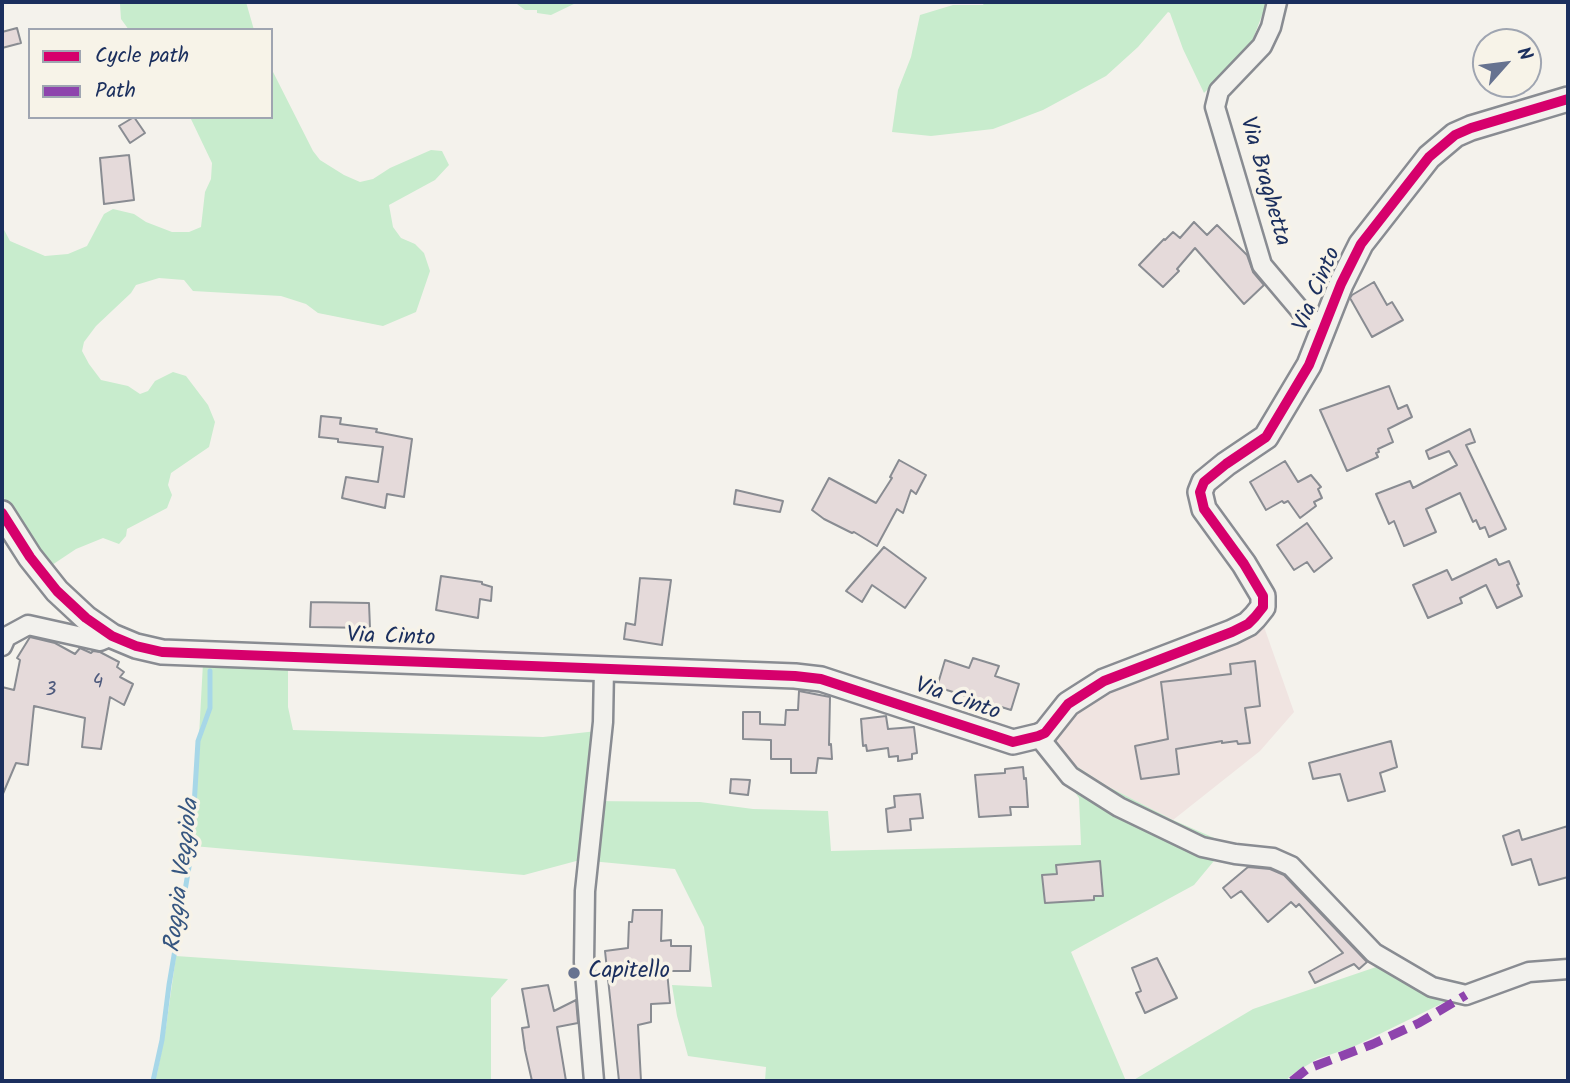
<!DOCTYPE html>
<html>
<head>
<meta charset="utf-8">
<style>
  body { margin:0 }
  #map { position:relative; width:1570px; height:1083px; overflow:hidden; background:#f4f2ec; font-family:Kalam,sans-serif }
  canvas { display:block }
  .frame { position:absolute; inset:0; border:4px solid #1b2f5e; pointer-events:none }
  .legend { position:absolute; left:28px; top:28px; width:245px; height:91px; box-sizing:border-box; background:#f7f3e8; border:2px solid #9fa5b1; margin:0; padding:9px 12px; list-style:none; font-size:21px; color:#1b2f5e }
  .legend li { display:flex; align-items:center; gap:14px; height:35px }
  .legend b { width:35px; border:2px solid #9fa5b1 }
  .north { position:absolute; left:1472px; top:28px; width:70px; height:70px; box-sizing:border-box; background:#f7f3e8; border:2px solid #9fa5b1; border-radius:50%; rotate:62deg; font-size:19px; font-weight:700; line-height:28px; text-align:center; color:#1b2f5e }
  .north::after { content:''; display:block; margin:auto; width:24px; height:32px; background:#677390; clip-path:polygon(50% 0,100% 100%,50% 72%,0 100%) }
</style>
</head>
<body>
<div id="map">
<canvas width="1570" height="1083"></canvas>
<div class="frame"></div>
<ul class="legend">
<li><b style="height:9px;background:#d6006c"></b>Cycle path</li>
<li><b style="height:9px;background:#8e44ad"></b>Path</li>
</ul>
<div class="north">N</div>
</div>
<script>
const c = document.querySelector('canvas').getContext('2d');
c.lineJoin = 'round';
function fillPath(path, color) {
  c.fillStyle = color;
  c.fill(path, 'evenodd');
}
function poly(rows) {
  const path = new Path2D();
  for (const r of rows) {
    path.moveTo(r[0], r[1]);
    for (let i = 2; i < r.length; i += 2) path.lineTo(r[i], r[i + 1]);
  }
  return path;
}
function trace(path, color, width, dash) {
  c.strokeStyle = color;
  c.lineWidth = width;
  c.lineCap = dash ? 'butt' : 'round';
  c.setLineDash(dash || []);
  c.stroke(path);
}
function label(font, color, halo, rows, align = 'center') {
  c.font = font + ' Kalam,sans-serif';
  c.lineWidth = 7;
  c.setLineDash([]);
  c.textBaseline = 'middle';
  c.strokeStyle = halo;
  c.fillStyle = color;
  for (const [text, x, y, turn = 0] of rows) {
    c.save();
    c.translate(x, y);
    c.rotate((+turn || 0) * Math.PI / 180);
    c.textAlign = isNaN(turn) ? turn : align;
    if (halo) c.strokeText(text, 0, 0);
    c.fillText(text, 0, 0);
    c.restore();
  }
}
fillPath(poly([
  [1256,604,1294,712,1260,751,1173,820,1107,786,1039,742,1072,688,1235,625]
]), '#f0e4e1');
fillPath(poly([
  [123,2,246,2,254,30,129,30,121,19,120,4],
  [504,2,578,2,551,15,537,13,537,10,525,10,517,4],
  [985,2,1267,2,1250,47,1204,93,1183,49,1170,13,1168,12,1138,47,1106,76,1043,110,993,129,931,136,892,132,898,90,911,57,920,15,953,5,983,5],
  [271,68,313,151,320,160,344,175,360,182,373,179,390,168,431,150,442,151,449,165,435,180,389,205,393,227,401,238,415,244,424,253,430,271,416,312,383,326,318,313,306,304,281,296,193,291,184,280,159,278,136,285,131,293,96,326,84,342,82,351,89,364,101,380,128,386,140,394,148,391,155,381,173,372,186,376,208,405,215,422,209,447,171,473,168,485,172,495,167,508,127,529,126,536,119,544,103,538,76,549,49,567,2,495,2,226,10,241,45,256,68,254,87,246,104,214,113,209,134,214,146,222,172,232,189,232,201,227,205,192,211,179,212,163,190,117,271,117],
  [288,662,288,707,293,730,543,737,597,731,589,801,700,802,753,809,828,811,831,851,1081,845,1079,798,1039,742,1107,786,1173,820,1228,844,1194,885,1071,952,1126,1081,765,1081,766,1067,688,1056,677,1016,672,985,712,987,704,927,675,869,580,860,524,875,193,846,203,663],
  [176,956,508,979,491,998,491,1081,153,1081,157,1074,166,1027],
  [1379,966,1449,1000,1353,1047,1317,1059,1290,1076,1286,1081,1132,1081,1253,1009]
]), '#c8eccd');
trace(poly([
  [153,1081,162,1040,169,985,191,855,198,741,210,708,210,671]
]), '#a7d7e8', 5);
const building = poly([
  [17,28,21,43,2,48,2,32,17,28],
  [134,117,145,133,130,143,119,126,134,117],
  [129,155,134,200,104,204,100,158,129,155],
  [1194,222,1207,235,1217,225,1247,255,1253,272,1264,285,1244,304,1195,248,1177,269,1179,271,1163,287,1139,265,1164,239,1165,240,1173,232,1180,238,1194,222],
  [1374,282,1387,305,1392,302,1403,320,1372,337,1350,298,1352,295,1374,282],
  [1389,386,1398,409,1407,405,1412,417,1388,429,1393,442,1378,449,1379,452,1376,453,1378,457,1347,471,1320,410,1389,386],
  [321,416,341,418,340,424,377,429,376,432,412,439,404,497,387,494,385,508,342,498,346,477,378,482,383,447,338,442,338,439,319,437,321,416],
  [1470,429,1475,442,1466,445,1506,529,1489,537,1485,527,1480,529,1476,520,1473,522,1460,493,1426,509,1436,532,1404,546,1394,521,1389,524,1376,494,1410,481,1413,488,1457,465,1449,451,1429,459,1426,451,1470,429],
  [899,460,926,475,916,494,911,490,903,513,897,509,877,546,854,532,852,533,824,519,812,510,829,478,876,503,892,478,890,477,899,460],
  [1285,461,1298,482,1311,475,1321,487,1318,489,1322,498,1314,502,1316,506,1300,518,1288,501,1284,503,1282,501,1266,510,1250,482,1285,461],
  [736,490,783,501,780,512,734,504,736,490],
  [1307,523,1332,558,1314,572,1307,562,1294,570,1277,545,1307,523],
  [884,547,926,578,905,608,872,585,862,602,846,591,884,547],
  [1496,559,1499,565,1509,561,1519,584,1517,585,1522,596,1497,608,1486,585,1460,598,1462,603,1428,618,1413,585,1447,570,1452,580,1496,559],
  [441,576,482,582,482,584,492,587,491,601,480,599,478,618,436,610,441,576],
  [640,578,671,580,662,645,624,639,626,623,635,625,640,578],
  [311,602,369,603,370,628,310,627,311,602],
  [30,637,55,643,75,654,80,648,91,653,93,651,100,652,119,662,117,667,124,672,120,677,133,684,124,705,110,697,101,749,82,747,85,718,34,706,28,765,16,763,2,796,2,687,14,690,20,660,17,658,30,637],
  [973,658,999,666,995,676,1019,684,1011,710,937,687,945,660,969,668,973,658],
  [1255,661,1260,706,1245,708,1250,743,1238,744,1237,741,1222,743,1222,741,1176,749,1179,774,1141,779,1135,746,1168,739,1161,682,1231,674,1230,664,1255,661],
  [799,691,830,697,829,745,831,744,832,759,818,758,816,773,791,773,791,759,771,759,771,740,743,739,743,712,760,712,760,724,785,725,786,710,798,710,799,691],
  [886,716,888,729,914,727,917,753,912,754,912,759,898,761,898,756,889,757,888,748,867,751,866,745,863,746,861,719,886,716],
  [1391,741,1397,767,1380,773,1385,791,1348,801,1340,774,1313,779,1309,763,1391,741],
  [1023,767,1024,779,1026,778,1028,807,1010,807,1011,815,979,817,975,775,1005,773,1005,769,1023,767],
  [731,779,750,780,748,795,730,793,731,779],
  [920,794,923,818,910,819,911,830,888,832,886,809,895,807,894,796,920,794],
  [1568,826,1568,877,1539,885,1531,859,1512,865,1503,836,1519,830,1522,840,1568,826],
  [1100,861,1103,896,1094,896,1094,900,1045,903,1042,875,1057,874,1056,865,1100,861],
  [1248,867,1270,869,1284,875,1367,962,1359,969,1354,964,1315,983,1309,972,1343,953,1299,904,1296,907,1291,902,1268,922,1241,891,1231,898,1223,888,1248,867],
  [633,910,662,910,661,941,671,940,671,946,691,946,690,971,667,971,670,1003,651,1004,651,1022,638,1025,641,1081,619,1081,605,951,628,948,629,922,632,922,633,910],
  [1157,958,1177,998,1145,1013,1136,993,1141,991,1132,968,1157,958],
  [548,985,554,1011,576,1000,578,1023,557,1027,566,1081,532,1081,525,1050,522,1028,529,1027,522,989,548,985]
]);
fillPath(building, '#e5dada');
trace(building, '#898c92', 2);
const minor = poly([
  [1277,2,1271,27,1262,46,1219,91,1215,107,1262,265,1300,310,1325,329],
  [2,646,6,637,28,625,100,641,112,636],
  [1038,736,1070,776,1119,807,1202,847,1235,854,1273,858,1291,866,1374,953,1432,987,1466,995,1529,972,1568,969],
  [594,1081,584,962,585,891,603,722,604,668]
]);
const tertiary = poly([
  [2,513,30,557,57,591,86,618,112,636,136,646,162,652,795,676,821,679,1013,742,1038,736,1045,733,1068,704,1104,681,1232,632,1248,624,1255,617,1263,607,1263,596,1244,564,1204,509,1200,492,1204,482,1226,464,1266,437,1309,365,1341,284,1361,244,1429,157,1455,135,1471,128,1568,99]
]);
trace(minor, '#898c92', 23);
trace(tertiary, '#898c92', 28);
trace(minor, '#f2f1ed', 18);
trace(tertiary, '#f2f1ed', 23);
trace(poly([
  [1292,1081,1307,1069,1373,1044,1419,1023,1466,995]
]), '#8e44ad', 9, [18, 9]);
trace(poly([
  [2,513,30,557,57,591,86,618,112,636,136,646,162,652,795,676,821,679,1013,742,1038,736,1045,733,1068,704,1104,681,1232,632,1248,624,1255,617,1263,607,1263,596,1244,564,1204,509,1200,492,1204,482,1226,464,1266,437,1309,365,1341,284,1361,244,1429,157,1455,135,1471,128,1568,99]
]), '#d6006c', 10);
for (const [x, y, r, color] of [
  [574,973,7,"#677390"]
]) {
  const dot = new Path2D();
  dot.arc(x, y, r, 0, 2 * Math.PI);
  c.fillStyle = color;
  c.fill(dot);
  trace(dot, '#f7f3e8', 2.5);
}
label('19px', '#4e5a7d', null, [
  ["4",98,684],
  ["3",51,692]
]);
label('23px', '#1b2f5e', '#f7f3e8', [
  ["Via Braghetta",1263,182,74],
  ["Via Cinto",1319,290,-67],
  ["Via Cinto",391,639,2],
  ["Via Cinto",957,701,19]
]);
label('23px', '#1b2f5e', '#f7f3e8', [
  ["Capitello",588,973]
], 'left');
label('italic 24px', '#365680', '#f7f3e8', [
  ["Roggia Veggiola",184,876,-83]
]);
</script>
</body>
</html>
